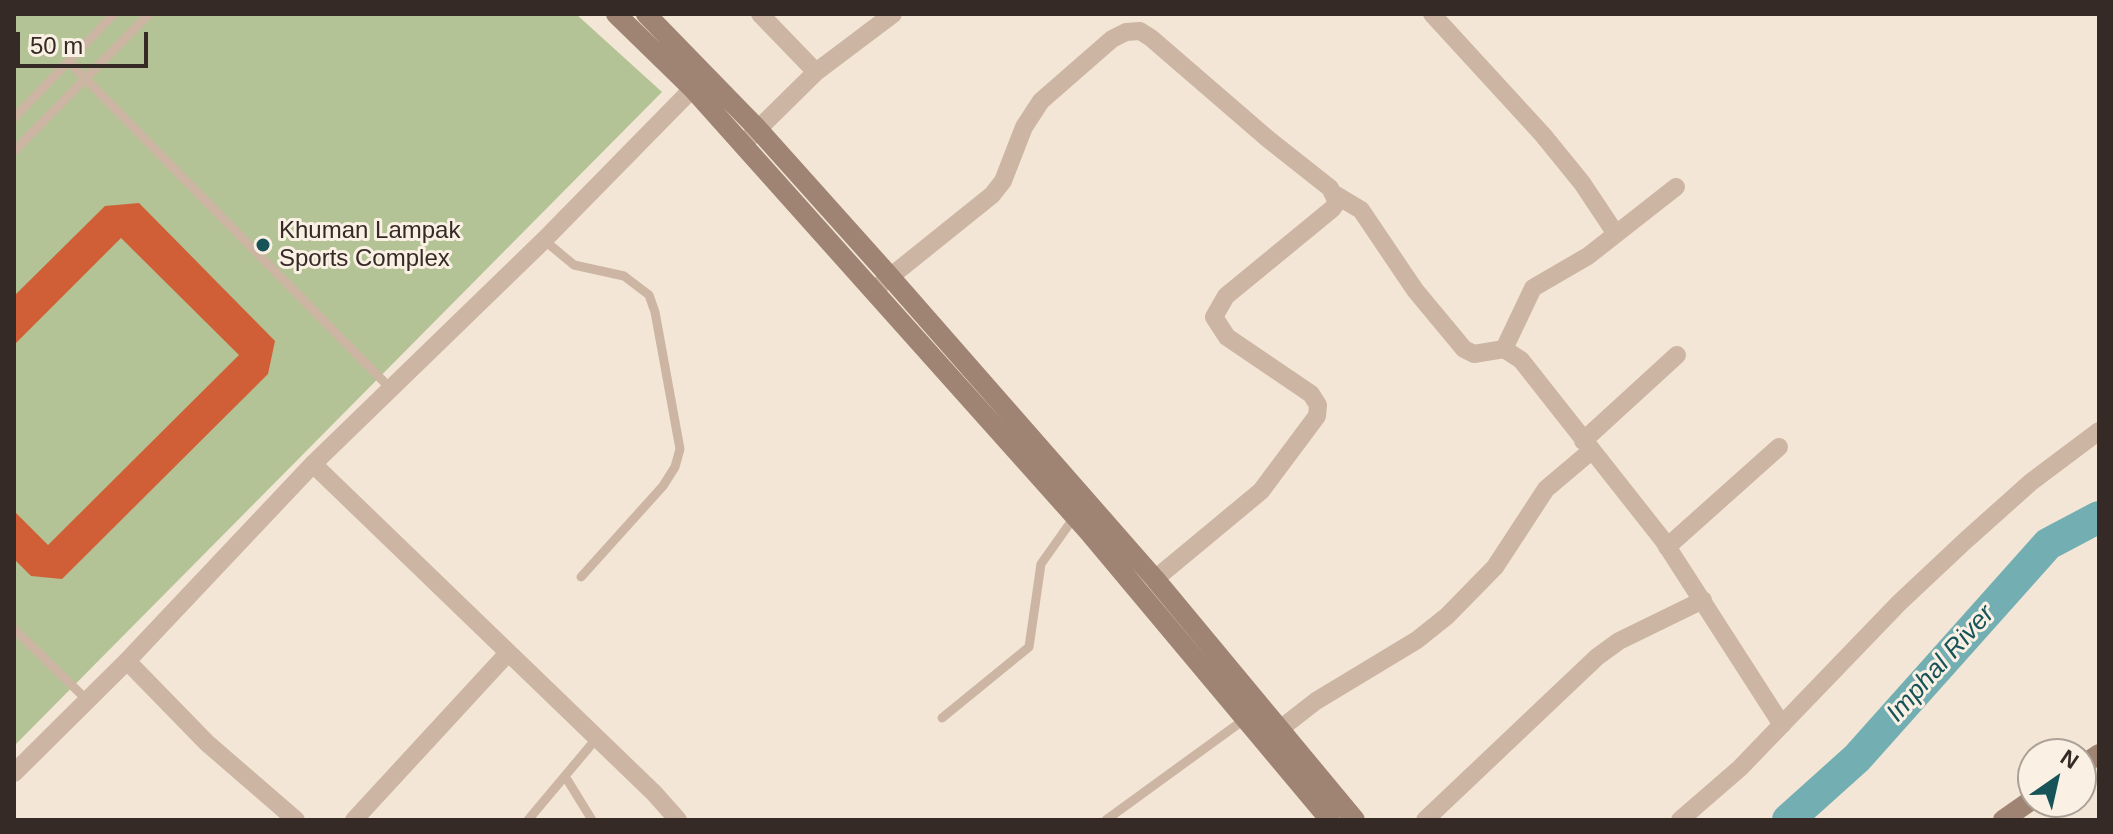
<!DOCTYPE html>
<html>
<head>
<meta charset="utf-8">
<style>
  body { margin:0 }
  #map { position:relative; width:2113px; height:834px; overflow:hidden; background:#f3e6d6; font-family:Helvetica,sans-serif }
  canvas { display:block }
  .frame { position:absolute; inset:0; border:16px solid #352a25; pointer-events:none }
  .north { position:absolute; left:2017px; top:738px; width:80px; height:80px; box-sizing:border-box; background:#faf0e3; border:2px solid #aba197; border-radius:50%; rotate:34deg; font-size:22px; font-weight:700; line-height:32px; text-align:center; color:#352a25 }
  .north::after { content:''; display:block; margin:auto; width:28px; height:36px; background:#17545a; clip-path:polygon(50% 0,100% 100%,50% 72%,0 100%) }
  .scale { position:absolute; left:16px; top:32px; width:132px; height:36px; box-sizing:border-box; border:4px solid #352a25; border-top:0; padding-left:10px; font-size:24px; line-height:28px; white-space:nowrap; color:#352a25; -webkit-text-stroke:6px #faf0e3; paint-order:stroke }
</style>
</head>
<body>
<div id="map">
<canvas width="2113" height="834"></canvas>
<div class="frame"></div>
<div class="north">N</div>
<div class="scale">50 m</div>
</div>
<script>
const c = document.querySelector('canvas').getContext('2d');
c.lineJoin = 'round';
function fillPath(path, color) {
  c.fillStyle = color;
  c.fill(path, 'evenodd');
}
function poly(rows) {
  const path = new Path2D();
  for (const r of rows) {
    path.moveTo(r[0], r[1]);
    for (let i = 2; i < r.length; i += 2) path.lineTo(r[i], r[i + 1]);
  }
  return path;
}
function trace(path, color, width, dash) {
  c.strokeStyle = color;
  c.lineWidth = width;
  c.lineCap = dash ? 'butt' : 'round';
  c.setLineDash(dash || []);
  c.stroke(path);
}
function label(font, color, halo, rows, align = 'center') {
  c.font = font + ' Helvetica,sans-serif';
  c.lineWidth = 6;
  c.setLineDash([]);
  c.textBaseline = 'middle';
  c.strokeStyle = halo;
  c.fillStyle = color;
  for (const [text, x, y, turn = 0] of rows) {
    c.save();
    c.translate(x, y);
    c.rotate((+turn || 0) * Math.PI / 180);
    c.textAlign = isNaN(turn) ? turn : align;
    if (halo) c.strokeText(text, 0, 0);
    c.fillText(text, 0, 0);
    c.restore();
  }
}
fillPath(poly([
  [14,14,576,14,662,92,14,746]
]), '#b3c395');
trace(poly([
  [1788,820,1857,758,2048,544,2099,517]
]), '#73aeb2', 32);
fillPath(poly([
  [139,203,275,341,268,374,62,579,31,576,14,559,14,511,48,545,239,355,121,238,14,345,14,296,105,206]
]), '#d05f37');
trace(poly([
  [69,62,390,388],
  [14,118,114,14],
  [14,151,149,14],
  [544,240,574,265,624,276,649,295,655,312,680,449,675,467,663,486,581,577],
  [14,629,88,701],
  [942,718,1029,647,1041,564,1075,516],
  [565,776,592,820],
  [528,820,596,739],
  [1106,820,1245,719]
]), '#ccb5a2', 9);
trace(poly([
  [760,14,816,72],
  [1432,14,1543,135,1582,183,1616,234],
  [747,140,816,72,893,14],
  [1336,195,1361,210,1415,290,1464,349,1474,354,1504,349,1521,360,1663,540,1782,725],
  [880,285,992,195,1003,181,1024,127,1041,101,1112,39,1126,32,1140,31,1151,38,1268,139,1330,188,1337,202,1332,209,1226,296,1214,317,1227,337,1311,394,1318,405,1317,416,1261,491,1155,579],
  [1504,349,1533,288,1588,256,1676,187],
  [1583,441,1677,355],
  [313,464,654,793,678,820],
  [1667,547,1779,447],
  [127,661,207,743,296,820],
  [1280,729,1316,701,1417,640,1447,616,1495,567,1546,489,1591,451],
  [14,773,127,661,313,464,544,240,702,79],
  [354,820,508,653],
  [1425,820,1597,657,1619,641,1703,600],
  [1680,820,1740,768,1899,603,1965,541,2031,482,2099,431]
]), '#ccb5a2', 18);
trace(poly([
  [616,14,693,89,1088,531,1330,820],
  [646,14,756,127,885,271,1155,579,1355,820],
  [2081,766,2099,754],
  [2003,820,2033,799]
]), '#9f8473', 20);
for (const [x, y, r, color] of [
  [263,245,8,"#17545a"]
]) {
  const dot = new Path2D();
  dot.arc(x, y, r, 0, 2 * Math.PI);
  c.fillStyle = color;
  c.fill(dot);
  trace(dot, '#faf0e3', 3);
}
label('24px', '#352a25', '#faf0e3', [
  ["Khuman Lampak",279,231],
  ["Sports Complex",279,259]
], 'left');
label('italic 26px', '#17545a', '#faf0e3', [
  ["Imphal River",1941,664,-48]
]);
</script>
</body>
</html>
